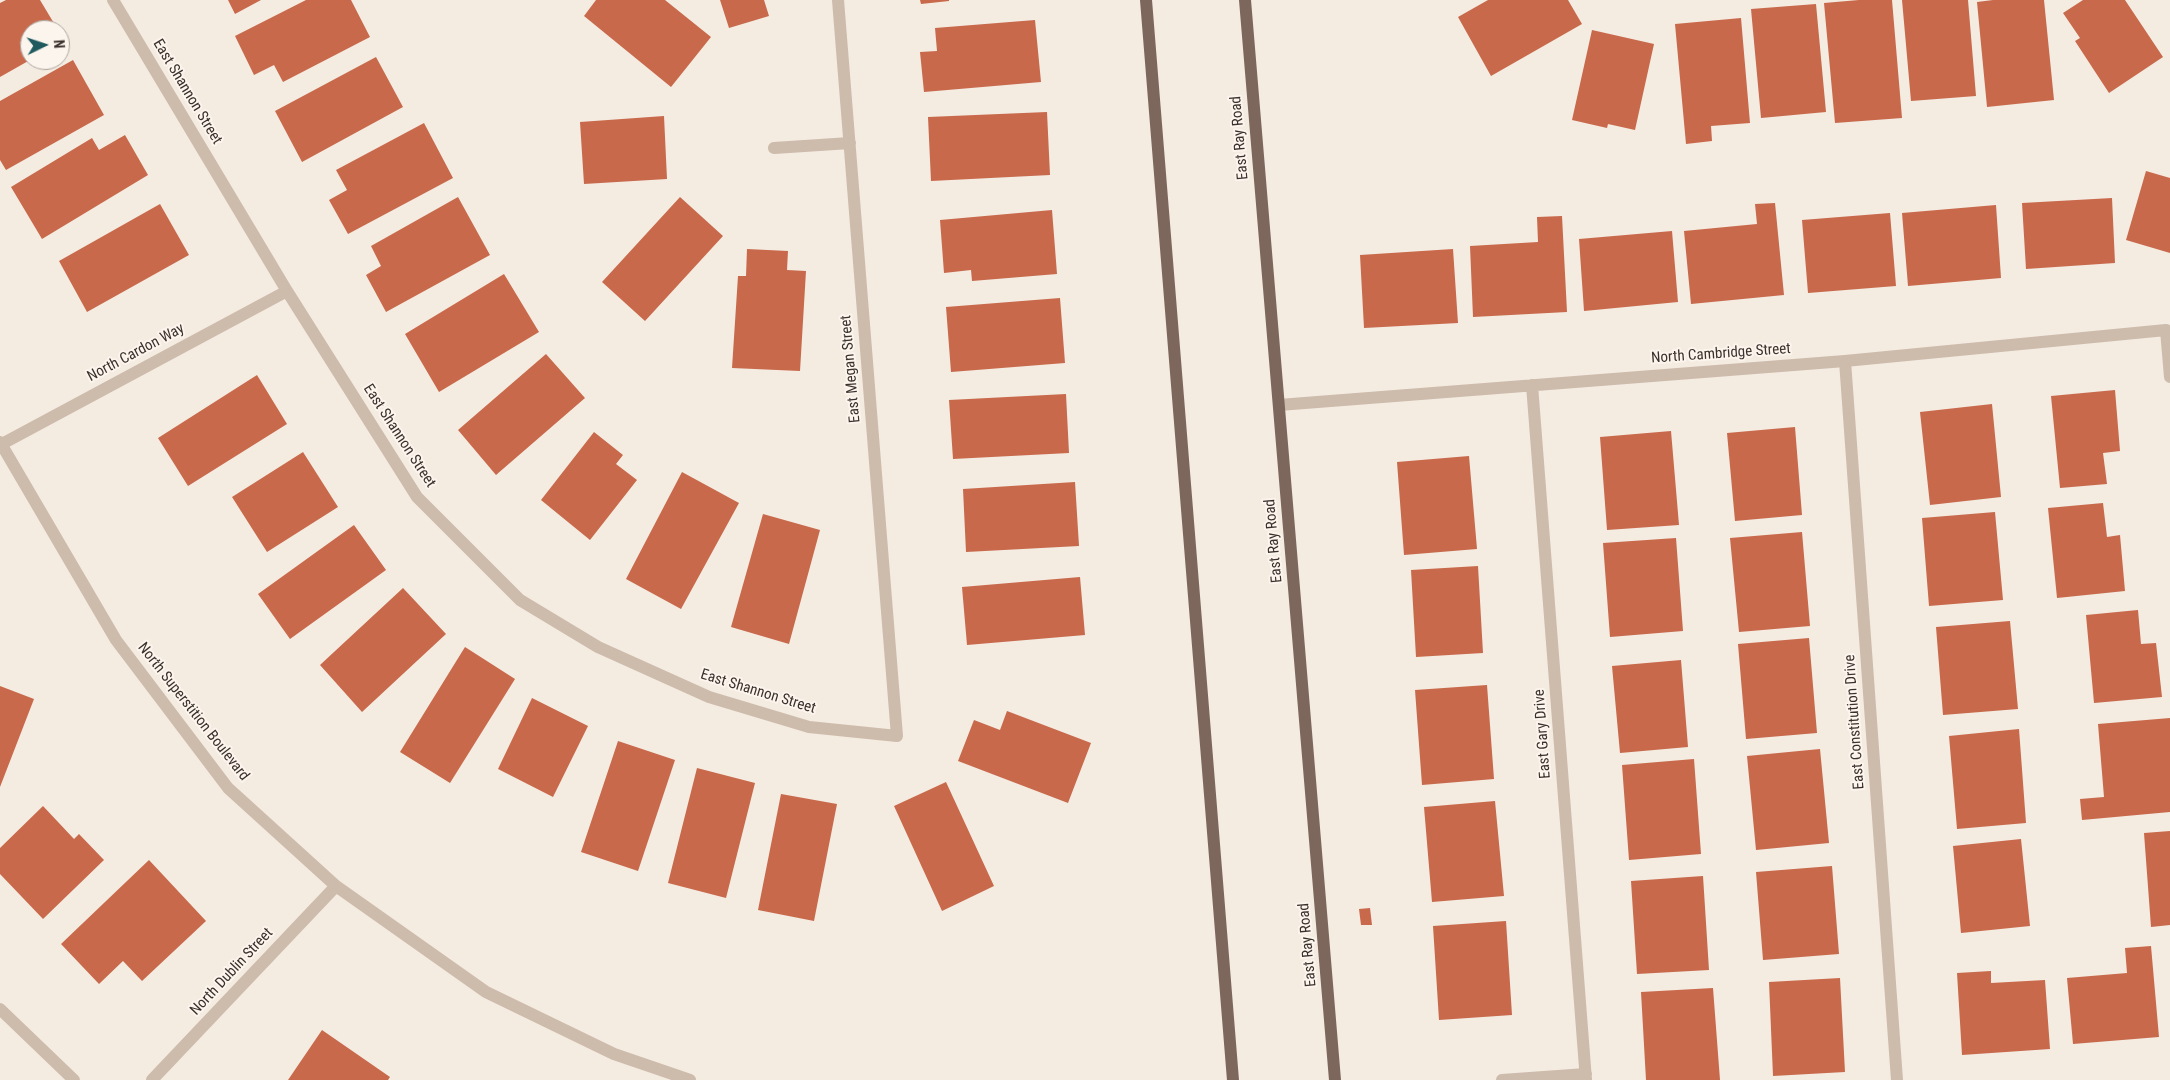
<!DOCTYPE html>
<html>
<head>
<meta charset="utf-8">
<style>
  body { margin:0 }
  #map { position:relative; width:2170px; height:1080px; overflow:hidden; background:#f4ebe1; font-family:"Roboto Condensed",sans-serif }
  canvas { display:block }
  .north { position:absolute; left:20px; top:20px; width:50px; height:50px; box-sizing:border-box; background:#fbf5ee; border:1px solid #aea6a0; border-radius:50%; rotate:86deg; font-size:14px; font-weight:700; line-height:20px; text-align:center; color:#3b302b }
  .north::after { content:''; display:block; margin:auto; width:18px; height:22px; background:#1f5a5e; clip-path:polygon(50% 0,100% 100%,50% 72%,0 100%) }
</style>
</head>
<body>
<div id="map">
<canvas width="2170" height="1080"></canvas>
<div class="north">N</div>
</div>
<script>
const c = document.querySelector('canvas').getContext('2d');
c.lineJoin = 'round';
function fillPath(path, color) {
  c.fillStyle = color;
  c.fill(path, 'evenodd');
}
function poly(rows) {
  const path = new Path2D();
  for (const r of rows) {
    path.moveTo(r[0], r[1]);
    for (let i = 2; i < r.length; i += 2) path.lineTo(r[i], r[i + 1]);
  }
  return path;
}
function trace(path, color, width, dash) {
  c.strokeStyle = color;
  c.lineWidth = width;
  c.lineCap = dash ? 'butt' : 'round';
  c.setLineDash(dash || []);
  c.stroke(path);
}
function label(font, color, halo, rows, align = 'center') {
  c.font = font + ' "Roboto Condensed",sans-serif';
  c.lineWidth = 4;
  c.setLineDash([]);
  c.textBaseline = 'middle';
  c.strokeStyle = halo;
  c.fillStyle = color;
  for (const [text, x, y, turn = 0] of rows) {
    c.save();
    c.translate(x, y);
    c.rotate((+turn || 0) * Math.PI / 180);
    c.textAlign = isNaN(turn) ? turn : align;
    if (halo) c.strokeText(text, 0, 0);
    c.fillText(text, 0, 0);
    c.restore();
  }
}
fillPath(poly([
  [6,0,40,0,58,30,30,30,30,60,0,77,0,3],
  [228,0,261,0,235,14],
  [306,0,351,0,370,37,283,82,274,65,254,75,235,36],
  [596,0,665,0,711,37,671,87,584,16],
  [720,0,764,0,769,16,729,28],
  [920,0,949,0,949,1,921,4],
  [1488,0,1568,0,1582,24,1491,76,1458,17],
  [1859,0,1892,0,1902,118,1835,123,1824,3],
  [1902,0,1968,0,1976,96,1911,101],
  [1993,0,2044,0,2054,100,1987,107,1977,2],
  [2083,0,2125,0,2163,57,2109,93,2075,41,2080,38,2063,13],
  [1816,4,1826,112,1761,118,1751,9],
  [1741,18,1750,123,1711,126,1712,141,1686,144,1675,24],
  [1035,20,1041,82,924,92,920,52,937,51,935,28],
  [1592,30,1654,44,1635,130,1608,124,1607,128,1572,120],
  [376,57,403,107,302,162,275,111],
  [73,60,104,115,6,170,0,160,0,101],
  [1047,112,1050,175,931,181,928,117],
  [664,116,667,179,584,184,580,122],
  [424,123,453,178,348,234,329,200,347,190,336,170],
  [125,135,148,175,42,239,11,187,92,138,99,150],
  [2146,171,2170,178,2170,253,2126,240],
  [458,197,490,255,386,312,366,275,381,266,371,246],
  [680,197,723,236,645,321,602,282],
  [2112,198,2115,263,2026,269,2022,203],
  [1775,203,1784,295,1691,304,1684,231,1757,224,1755,204],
  [160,204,189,255,87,312,59,261],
  [1996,205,2001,278,1908,286,1902,213],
  [1052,210,1057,274,972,281,971,270,944,273,940,220],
  [1890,213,1896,286,1808,293,1802,220],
  [1562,216,1567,312,1473,317,1470,246,1538,242,1537,217],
  [1672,231,1678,302,1584,311,1579,239],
  [747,249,788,251,787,270,806,271,800,371,732,368,738,276,746,276],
  [1453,249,1458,323,1364,328,1360,255],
  [504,274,539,332,439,392,405,334],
  [1060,298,1065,363,951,372,946,307],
  [546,354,585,398,496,475,458,430],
  [257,375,287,424,188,486,158,438],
  [2115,390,2120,451,2103,453,2107,484,2060,488,2051,396],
  [1066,394,1069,453,953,459,949,400],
  [1992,404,2001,497,1930,505,1920,412],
  [1795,427,1802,515,1735,521,1727,433],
  [1671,431,1679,525,1607,530,1600,437],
  [594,432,623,455,616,464,637,480,590,540,541,500],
  [303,452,338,507,267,552,232,497],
  [1469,456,1477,549,1404,555,1397,462],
  [682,472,739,503,681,609,626,579],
  [1075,482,1079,546,966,552,963,489],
  [2103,503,2107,537,2120,535,2125,591,2057,598,2048,508],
  [1995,512,2003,600,1929,606,1922,518],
  [763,514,820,530,789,644,731,627],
  [354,525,386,570,290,639,258,594],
  [1802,532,1810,626,1739,632,1730,538],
  [1676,538,1683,631,1610,637,1603,543],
  [1478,566,1483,653,1416,657,1411,570],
  [1080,577,1085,635,967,645,962,587],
  [403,588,446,634,362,712,320,665],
  [2138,610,2141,644,2156,643,2162,697,2094,703,2086,615],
  [2010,621,2018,709,1943,715,1936,627],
  [1809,638,1817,733,1746,739,1738,644],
  [465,647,515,679,450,783,400,752],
  [1681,660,1688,747,1620,753,1612,666],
  [1487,685,1494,779,1422,785,1415,690],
  [0,686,34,699,0,787],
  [532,698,588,726,553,797,498,769],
  [1007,711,1091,743,1068,803,958,761,974,720,1000,730],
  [2170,718,2170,812,2082,820,2080,799,2104,797,2098,724],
  [2019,729,2026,823,1957,829,1949,736],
  [618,741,675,760,638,871,581,852],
  [1820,749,1829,843,1756,850,1747,756],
  [1694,759,1701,854,1629,860,1622,765],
  [697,768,755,783,726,898,668,883],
  [946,782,994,886,942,911,894,806],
  [781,794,837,804,814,921,758,910],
  [1495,801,1504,896,1432,902,1424,807],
  [43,806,74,839,79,834,104,860,43,919,0,874,0,848],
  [2170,831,2170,925,2151,927,2144,833],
  [2021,839,2030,926,1961,933,1953,846],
  [149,860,206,921,142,981,123,961,99,984,61,944],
  [1832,866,1839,954,1763,960,1756,872],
  [1703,876,1709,970,1637,974,1631,881],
  [1370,908,1372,925,1361,925,1359,909],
  [1506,921,1512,1015,1439,1020,1433,926],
  [2151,946,2159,1037,2073,1044,2067,978,2127,973,2125,948],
  [1991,971,1991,983,2045,980,2050,1049,1962,1055,1957,973],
  [1840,978,1845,1072,1773,1076,1769,982],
  [1713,988,1720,1080,1646,1080,1641,992],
  [322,1030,390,1077,388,1080,288,1080]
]), '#c8694b');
trace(poly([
  [113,0,287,291,417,497,520,600,598,647,709,697,809,727,897,736,838,0],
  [774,148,850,143],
  [1845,361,1897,1080],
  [1532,385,1586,1080],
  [1279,405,1845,361,2166,330,2170,377],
  [0,442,116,640,228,788,336,886,486,992,614,1054,690,1080],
  [0,445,287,291],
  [0,1009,74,1080],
  [152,1080,336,886],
  [1502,1080,1586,1074]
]), '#cdbbac', 12);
trace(poly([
  [1146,0,1233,1080],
  [1245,0,1335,1080]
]), '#7d675c', 12);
label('15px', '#3b302b', '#fbf5ee', [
  ["East Shannon Street",187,92,59],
  ["East Ray Road",1240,138,-95],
  ["North Cardon Way",136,353,-28],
  ["North Cambridge Street",1721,354,-4],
  ["East Megan Street",851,369,-95],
  ["East Shannon Street",399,436,57],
  ["East Ray Road",1274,541,-95],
  ["East Shannon Street",758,692,17],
  ["North Superstition Boulevard",193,712,52],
  ["East Constitution Drive",1855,722,-94],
  ["East Gary Drive",1543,734,-94],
  ["East Ray Road",1308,945,-95],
  ["North Dublin Street",232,972,-47]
]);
</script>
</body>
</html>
